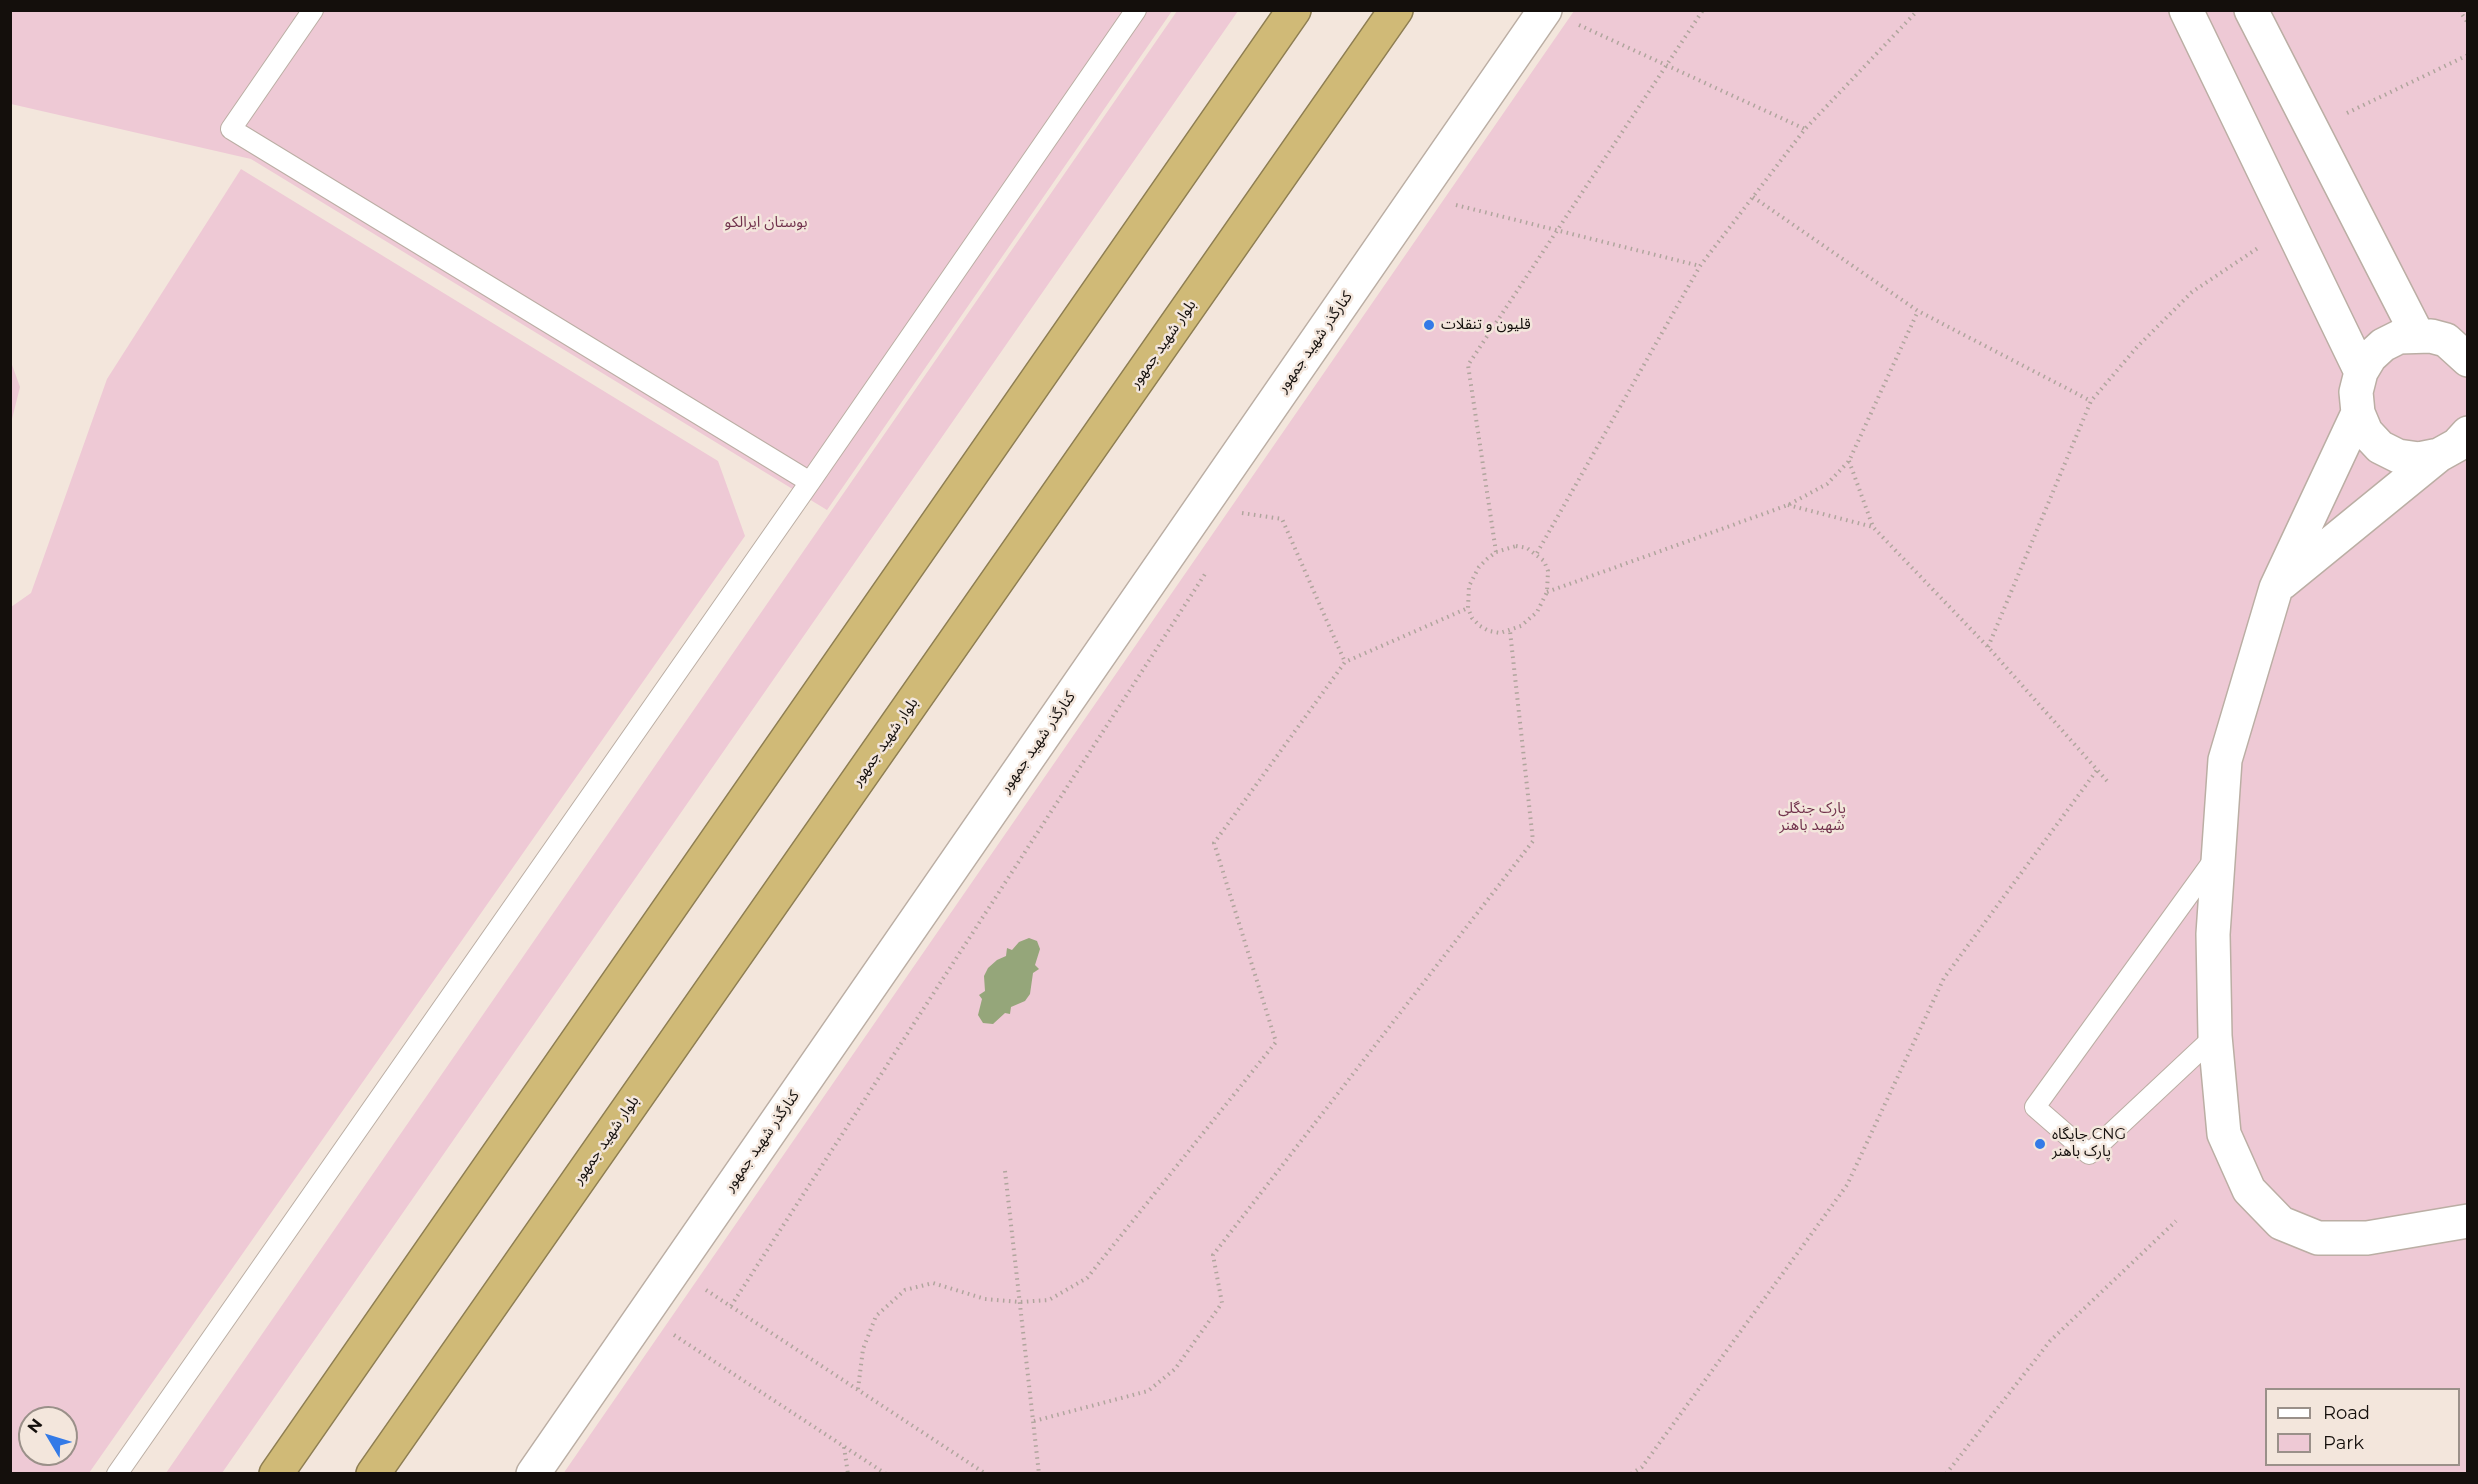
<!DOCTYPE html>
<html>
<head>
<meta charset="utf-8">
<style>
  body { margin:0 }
  #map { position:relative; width:2478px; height:1484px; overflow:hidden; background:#f3e6dc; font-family:Montserrat,sans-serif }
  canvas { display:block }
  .frame { position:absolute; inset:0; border:12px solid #140f0c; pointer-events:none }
  .legend { position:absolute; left:2265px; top:1388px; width:195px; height:78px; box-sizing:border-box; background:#f3e6dc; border:2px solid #9a9089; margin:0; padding:8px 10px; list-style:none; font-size:18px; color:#140f0c }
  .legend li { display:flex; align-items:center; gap:12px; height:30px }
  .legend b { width:30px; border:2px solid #9a9089 }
  .north { position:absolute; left:18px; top:1406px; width:60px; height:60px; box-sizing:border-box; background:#f3e6dc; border:2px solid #9a9089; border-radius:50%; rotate:308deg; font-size:16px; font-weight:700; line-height:24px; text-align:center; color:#140f0c }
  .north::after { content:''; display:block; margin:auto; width:21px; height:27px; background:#337ae7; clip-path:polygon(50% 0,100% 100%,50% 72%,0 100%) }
</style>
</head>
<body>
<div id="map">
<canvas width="2478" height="1484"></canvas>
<div class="frame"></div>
<ul class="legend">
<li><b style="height:8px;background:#fff"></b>Road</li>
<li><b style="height:16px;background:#eec9d5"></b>Park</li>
</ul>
<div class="north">N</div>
</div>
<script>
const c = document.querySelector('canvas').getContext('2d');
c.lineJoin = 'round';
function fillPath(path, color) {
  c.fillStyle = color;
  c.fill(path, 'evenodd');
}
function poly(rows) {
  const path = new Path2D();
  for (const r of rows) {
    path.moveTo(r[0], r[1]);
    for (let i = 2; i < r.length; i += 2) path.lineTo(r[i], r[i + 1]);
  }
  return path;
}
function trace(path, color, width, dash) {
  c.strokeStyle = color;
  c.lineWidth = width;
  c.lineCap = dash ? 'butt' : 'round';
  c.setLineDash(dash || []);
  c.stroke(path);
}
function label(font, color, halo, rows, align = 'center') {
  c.font = font + ' Montserrat,"Noto Sans Arabic",sans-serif';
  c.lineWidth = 5;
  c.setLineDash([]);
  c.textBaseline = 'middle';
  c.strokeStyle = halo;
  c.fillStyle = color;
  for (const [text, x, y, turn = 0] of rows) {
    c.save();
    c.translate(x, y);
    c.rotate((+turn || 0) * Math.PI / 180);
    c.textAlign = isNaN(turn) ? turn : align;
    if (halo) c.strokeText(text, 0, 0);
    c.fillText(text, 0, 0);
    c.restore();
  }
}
fillPath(poly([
  [11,11,1172,11,827,510,251,159,11,104],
  [1177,11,1238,11,222,1473,166,1473],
  [1574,11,2467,11,2467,1473,563,1474],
  [2266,1390,2458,1390,2458,1464,2266,1464],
  [241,169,718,461,745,536,89,1473,11,1473,11,607,31,593,107,379],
  [30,1418,66,1418,66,1454,30,1454],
  [11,362,20,387,11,423]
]), '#eec9d5');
fillPath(poly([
  [1029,938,1037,941,1040,949,1035,965,1039,969,1033,973,1030,994,1025,1001,1011,1007,1010,1014,1005,1013,993,1024,983,1023,978,1015,982,999,979,995,985,991,984,976,988,968,997,960,1006,956,1007,948,1012,950,1019,942]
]), '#95a67a');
const lane = poly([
  [313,10,231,129,810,482,1136,10],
  [2215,1036,2089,1154,2035,1107,2216,857],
  [117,1474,810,482]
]);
const street = poly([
  [2186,10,2361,372],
  [2251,10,2417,334],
  [2468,360,2446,340,2431,336,2399,337,2383,345,2370,357,2361,372,2356,392,2358,413,2366,432,2380,447,2398,456,2419,459,2439,455,2457,445,2468,433],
  [2358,413,2276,588,2225,760,2213,934,2215,1036,2224,1134,2249,1190,2281,1223,2318,1238,2367,1238,2468,1221],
  [2282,583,2439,455]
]);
const secondary = poly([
  [533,1474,1545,10]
]);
const highway = poly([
  [276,1474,1294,10],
  [373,1474,1396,10]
]);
trace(lane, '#bbaea4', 22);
trace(street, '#bbaea4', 36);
trace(secondary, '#bbaea4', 36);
trace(highway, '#8e7e52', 36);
trace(poly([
  [2459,10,2468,23],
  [1579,25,1805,129],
  [2347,113,2468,55],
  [1753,197,1918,311,2091,401],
  [1456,205,1700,266],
  [1849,461,1873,527,1988,647,2108,782],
  [1788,505,1873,527],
  [1242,513,1282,519,1345,662],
  [1516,546,1527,548,1544,561,1548,571,1547,592,1537,612,1521,626,1500,633,1489,631,1480,626,1472,618,1468,608,1469,586,1479,567,1487,559,1496,552,1516,546],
  [1496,552,1468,365,1703,10],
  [1537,553,1700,266,1805,129,1918,10],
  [1547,592,1788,505,1827,484,1849,461,1918,311],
  [1988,647,2091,401,2137,347,2192,292,2258,248],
  [1005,1171,1039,1474],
  [706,1290,986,1474],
  [731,1306,1205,574],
  [674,1335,886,1474],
  [858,1389,863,1349,876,1316,905,1290,933,1283,985,1299,1020,1302,1049,1300,1087,1278,1276,1042,1214,843,1345,662,1468,608],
  [1034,1421,1148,1391,1175,1369,1222,1303,1213,1255,1533,841,1510,631],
  [844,1447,848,1474],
  [1631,1474,1642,1467,1847,1185,1944,978,2097,770],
  [1946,1474,2050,1341,2176,1221]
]), '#b0a59d', 4, [1.5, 4.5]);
trace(lane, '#fff', 20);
trace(street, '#fff', 33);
trace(secondary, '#fff', 33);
trace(highway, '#d0ba77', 33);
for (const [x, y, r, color] of [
  [1429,325,6,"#337ae7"],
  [2040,1144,6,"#337ae7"]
]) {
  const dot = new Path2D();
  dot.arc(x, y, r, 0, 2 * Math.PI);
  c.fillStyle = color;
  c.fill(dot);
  trace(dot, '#f3e6dc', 2);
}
label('15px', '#72334d', '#f3e6dc', [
  ["بوستان ایرالکو",766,223],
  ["پارک جنگلی",1812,809],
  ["شهید باهنر",1812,826]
]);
label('15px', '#140f0c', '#f3e6dc', [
  ["قلیون و تنقلات",1441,325],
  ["جایگاه CNG",2052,1135],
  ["پارک باهنر",2052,1152]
], 'left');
label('15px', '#140f0c', '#f3e6dc', [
  ["کنارگذر شهید جمهور",1315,342,-55],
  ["بلوار شهید جمهور",1163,344,-55],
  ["بلوار شهید جمهور",885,742,-55],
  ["کنارگذر شهید جمهور",1038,742,-55],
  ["بلوار شهید جمهور",606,1140,-55],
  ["کنارگذر شهید جمهور",762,1141,-55]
]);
</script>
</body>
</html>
